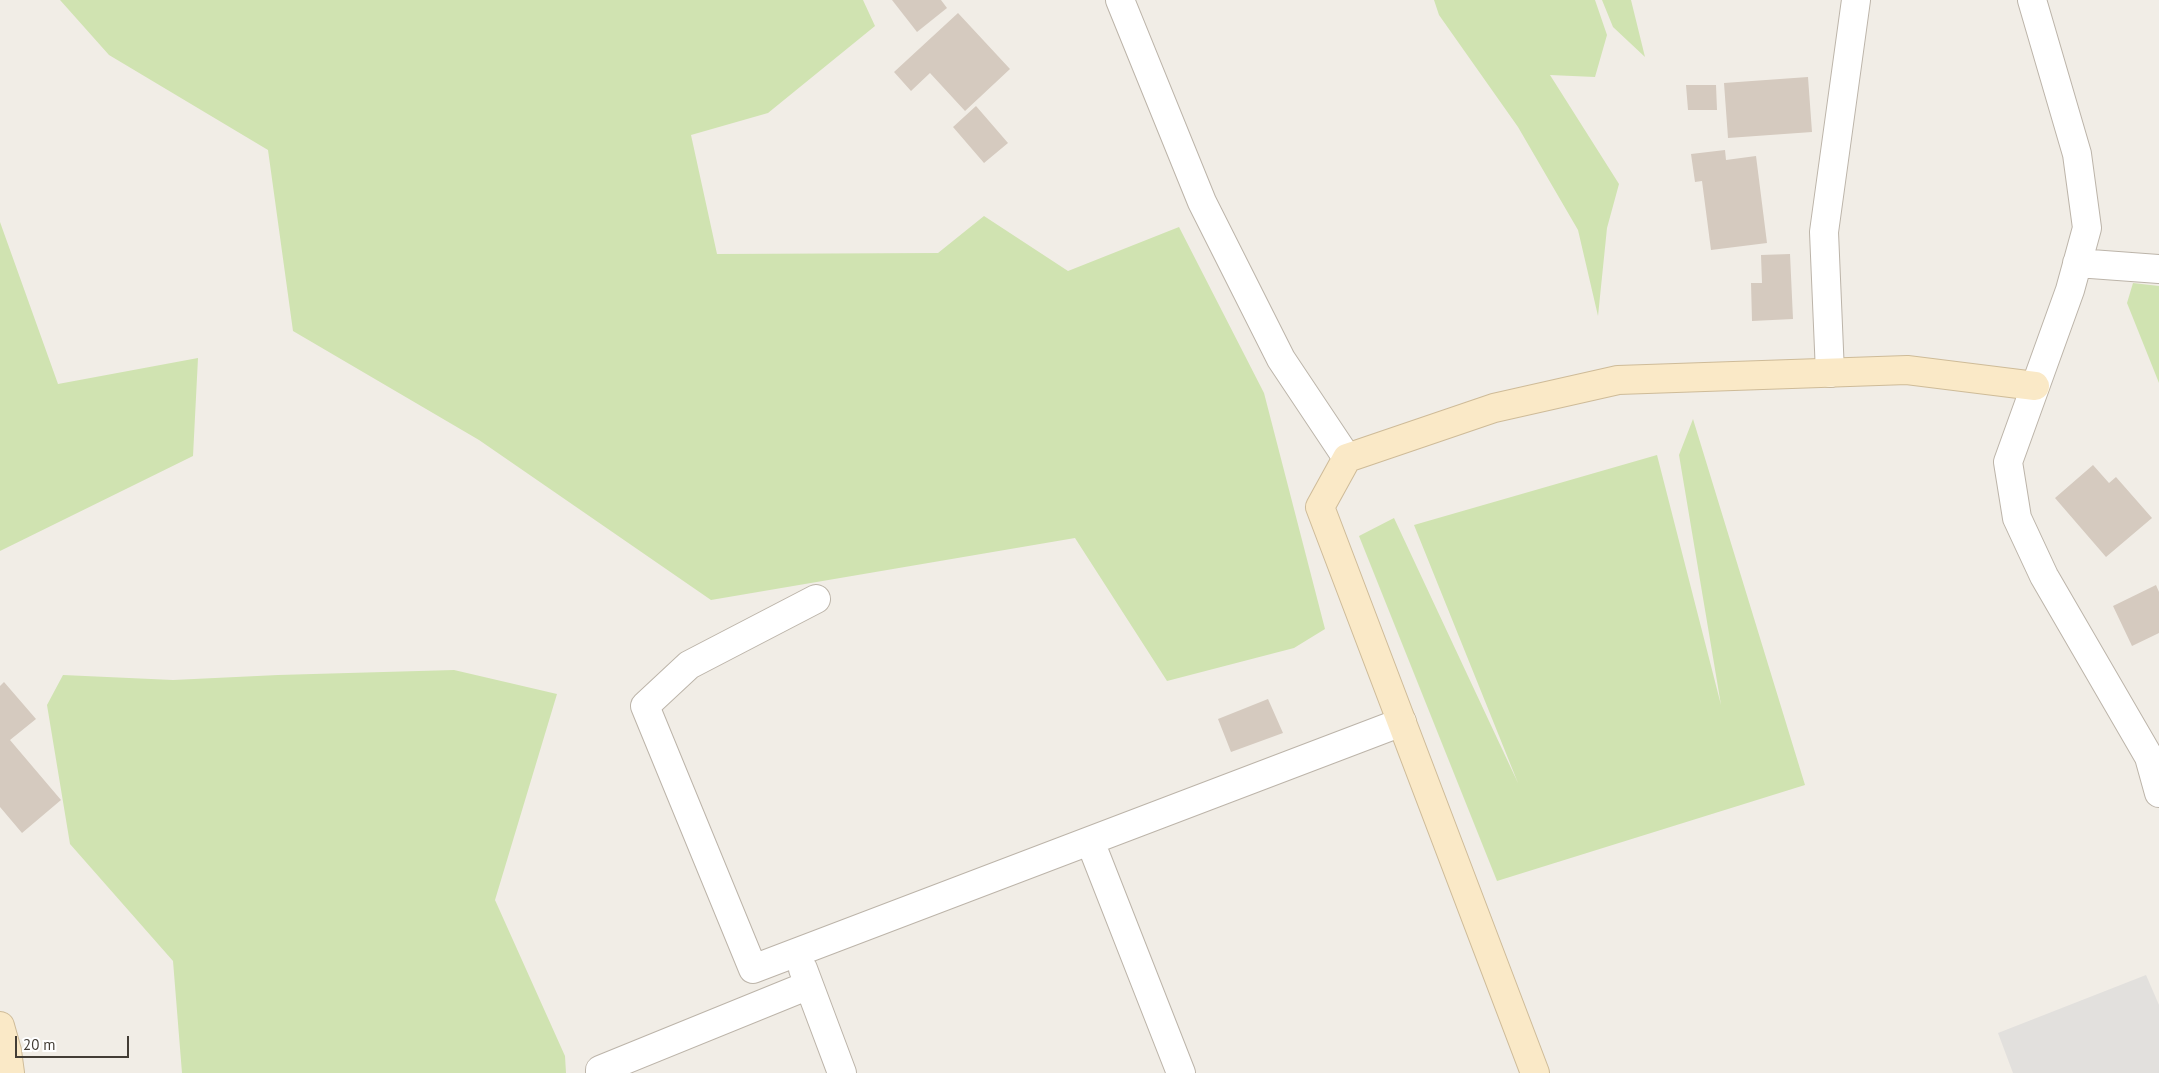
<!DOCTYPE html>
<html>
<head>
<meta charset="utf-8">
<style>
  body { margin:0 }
  #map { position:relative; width:2159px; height:1073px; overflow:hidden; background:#f1ede6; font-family:"PT Sans",sans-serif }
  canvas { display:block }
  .scale { position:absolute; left:15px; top:1036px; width:114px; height:22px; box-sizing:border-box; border:2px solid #433d35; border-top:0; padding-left:6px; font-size:15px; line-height:18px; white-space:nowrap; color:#433d35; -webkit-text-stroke:4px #fff; paint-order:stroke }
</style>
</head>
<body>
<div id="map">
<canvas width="2159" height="1073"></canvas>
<div class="scale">20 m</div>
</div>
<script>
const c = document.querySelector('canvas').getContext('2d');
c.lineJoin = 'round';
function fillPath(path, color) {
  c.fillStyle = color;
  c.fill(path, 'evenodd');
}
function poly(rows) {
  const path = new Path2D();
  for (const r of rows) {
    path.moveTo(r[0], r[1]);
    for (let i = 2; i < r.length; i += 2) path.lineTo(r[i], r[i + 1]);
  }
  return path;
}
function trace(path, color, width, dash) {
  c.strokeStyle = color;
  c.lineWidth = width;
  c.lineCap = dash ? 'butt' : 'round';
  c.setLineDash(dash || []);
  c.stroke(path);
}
fillPath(poly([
  [60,0,863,0,875,26,768,113,691,135,717,254,938,253,984,216,1068,271,1179,227,1264,393,1325,629,1294,648,1167,681,1075,538,711,600,479,440,293,331,268,150,109,55],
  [1434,0,1595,0,1607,35,1595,77,1550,75,1619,184,1607,228,1598,316,1578,230,1518,127,1439,15],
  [1602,0,1631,0,1645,57,1613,27],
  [0,222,58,384,198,358,193,456,0,551],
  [2133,283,2159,286,2159,383,2127,303],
  [1693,419,1805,785,1497,881,1359,536,1394,518,1518,783,1414,525,1657,455,1721,705,1679,455],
  [454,670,557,694,495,900,565,1056,566,1073,182,1073,173,961,70,844,47,705,63,675,173,680,278,675]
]), '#d0e3b1');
fillPath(poly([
  [2146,975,2159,1005,2159,1073,2013,1073,1998,1033]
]), '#e2e0dd');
fillPath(poly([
  [892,0,941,0,947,8,917,32],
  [958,13,1010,69,965,111,930,73,911,91,894,72],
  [1808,77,1812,132,1728,138,1724,83],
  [1686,85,1716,85,1717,110,1688,110],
  [976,106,1008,143,984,163,953,127],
  [1725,150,1726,160,1756,156,1767,243,1711,250,1702,181,1695,182,1691,154],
  [1790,254,1793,319,1752,321,1751,283,1762,283,1761,255],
  [2093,465,2109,483,2116,477,2152,518,2106,557,2055,498],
  [2156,585,2159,592,2159,633,2132,646,2113,606],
  [4,682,36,719,10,740,61,800,22,833,0,807,0,686],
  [1268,699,1283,733,1231,752,1218,719]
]), '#d5cabf');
const street = poly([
  [1120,0,1202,202,1281,359,1347,458],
  [2032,0,2077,154,2087,228,2070,290,2008,462,2017,518,2044,576,2149,757,2159,793],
  [2077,263,2159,269],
  [1830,373,1824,232,1856,0],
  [816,599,689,665,645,706,753,969,1402,722],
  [1090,841,1181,1073],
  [803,969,842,1073],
  [600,1073,600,1070,809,985]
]);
const secondary = poly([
  [0,1026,7,1051,10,1073],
  [1535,1073,1320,507,1347,458,1494,408,1618,380,1907,370,2035,386]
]);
trace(street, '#bcb4a9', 30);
trace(secondary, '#cebb98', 30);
trace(street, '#fff', 28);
trace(secondary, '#fae9c7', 28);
</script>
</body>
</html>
